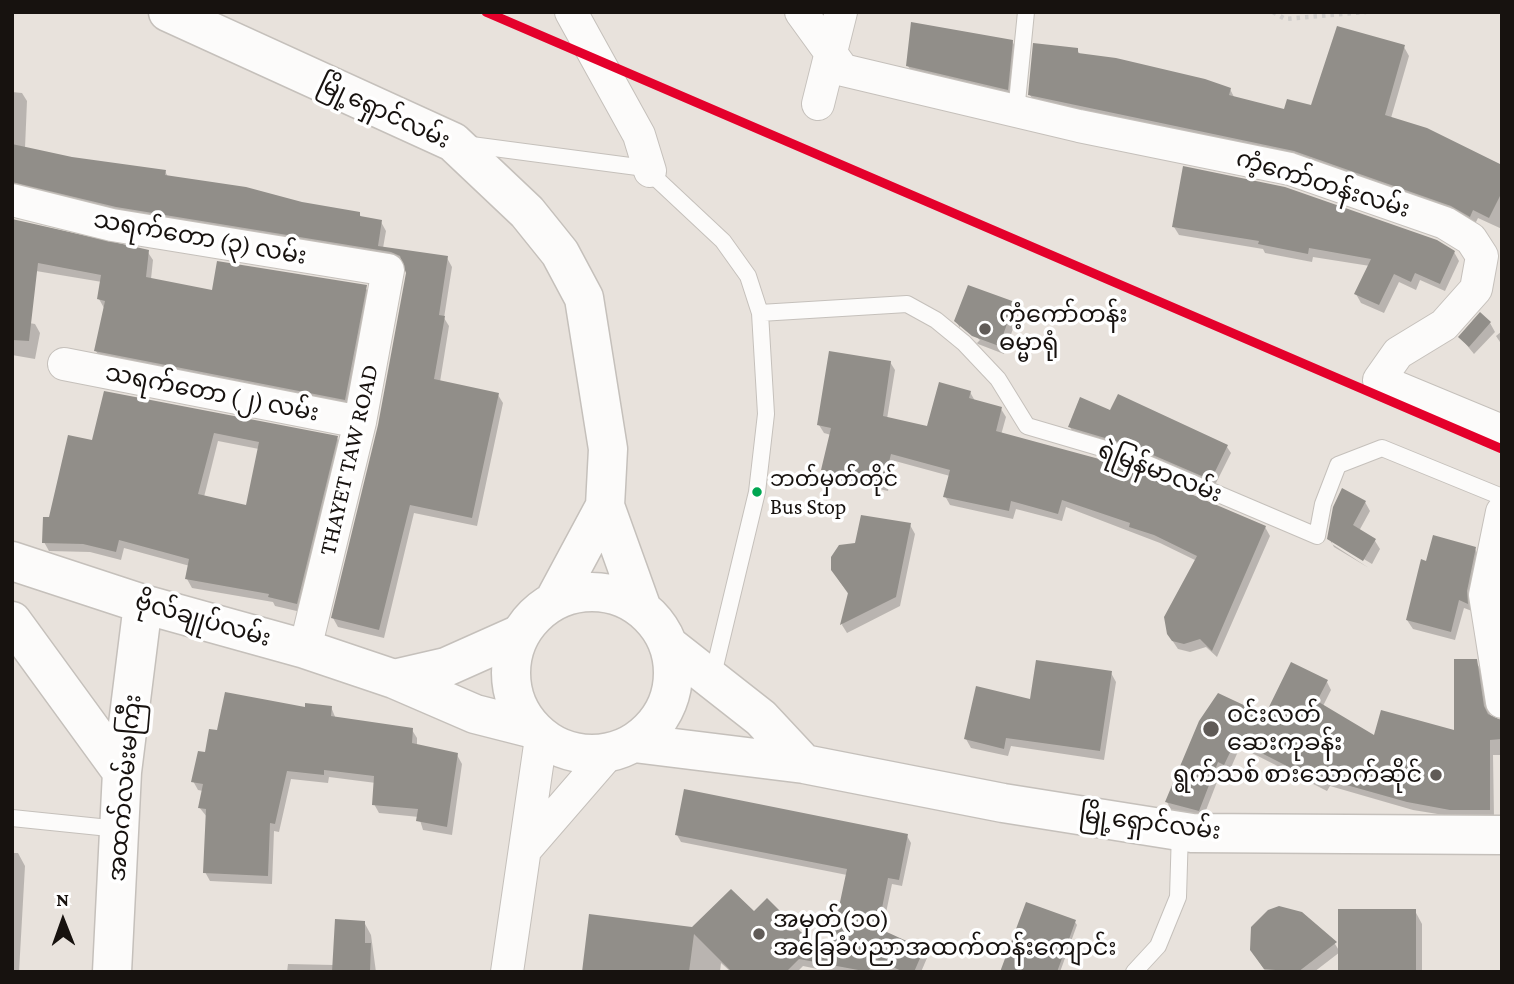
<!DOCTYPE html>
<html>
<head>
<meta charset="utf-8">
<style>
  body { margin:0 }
  #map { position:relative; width:1514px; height:984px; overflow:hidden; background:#e8e2dc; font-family:"Crimson Pro",serif }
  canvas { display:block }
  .frame { position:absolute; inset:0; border:14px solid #17120f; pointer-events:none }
  .north { position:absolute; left:28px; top:886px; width:70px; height:70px; -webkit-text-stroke:5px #fff; paint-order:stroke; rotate:359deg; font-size:19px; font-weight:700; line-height:28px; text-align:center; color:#17120f }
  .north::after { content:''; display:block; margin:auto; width:24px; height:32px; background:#17120f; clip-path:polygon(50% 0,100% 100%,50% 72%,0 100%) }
</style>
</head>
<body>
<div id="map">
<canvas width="1514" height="984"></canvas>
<div class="frame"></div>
<div class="north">N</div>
</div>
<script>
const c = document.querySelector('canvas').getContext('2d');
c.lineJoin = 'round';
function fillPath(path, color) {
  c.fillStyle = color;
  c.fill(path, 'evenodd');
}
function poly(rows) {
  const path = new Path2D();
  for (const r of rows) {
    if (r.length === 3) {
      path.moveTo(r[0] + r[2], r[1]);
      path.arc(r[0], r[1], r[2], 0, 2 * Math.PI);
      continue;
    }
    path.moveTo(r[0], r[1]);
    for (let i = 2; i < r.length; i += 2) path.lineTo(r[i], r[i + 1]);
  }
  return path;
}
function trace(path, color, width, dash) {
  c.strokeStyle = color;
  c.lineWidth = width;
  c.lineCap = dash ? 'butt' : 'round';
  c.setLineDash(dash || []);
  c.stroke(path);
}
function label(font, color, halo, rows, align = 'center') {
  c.font = font + ' "Crimson Pro","Noto Sans Myanmar",serif';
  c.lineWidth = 7;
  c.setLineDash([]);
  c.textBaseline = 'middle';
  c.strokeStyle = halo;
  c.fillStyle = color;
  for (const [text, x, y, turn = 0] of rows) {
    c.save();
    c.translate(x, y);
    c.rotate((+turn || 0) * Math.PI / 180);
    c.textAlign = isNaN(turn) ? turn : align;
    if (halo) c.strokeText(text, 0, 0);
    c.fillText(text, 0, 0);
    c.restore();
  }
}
fillPath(poly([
  [912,24,1012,41,1017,50,1012,98,913,75,908,66],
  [1404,47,1409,56,1391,118,1502,166,1502,229,1478,218,1475,224,1035,104,1030,95,1077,50,1080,54,1230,89,1235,99,1285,111,1312,108],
  [12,92,22,93,27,101,25,148,72,159,165,171,168,177,359,214,362,218,381,222,386,231,383,248,447,258,452,267,444,318,449,326,440,382,498,395,503,403,477,526,414,513,384,638,338,627,333,618,380,426,408,273,406,264,122,215,12,191],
  [12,221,147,251,153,260,151,279,213,292,365,287,371,296,350,408,101,360,96,351,104,308,99,299,102,282,12,267],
  [1174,227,1454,252,1459,261,1445,291,1420,280,1416,290,1399,282,1384,313,1361,303,1356,294,1370,266,1313,257,1312,262,1265,253,1263,249,1179,235],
  [1014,303,1019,312,1004,354,978,344,961,329,977,343,980,340,960,324,960,328,956,321],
  [12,320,35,324,40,333,35,359,12,355],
  [1490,323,1495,332,1474,354,1460,337],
  [1502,331,1502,345,1496,336],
  [890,362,895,370,887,419,928,428,970,392,975,401,1001,409,1006,417,1001,435,1265,527,1270,536,1217,657,1206,647,1190,652,1178,649,1168,634,1197,561,1160,543,1066,507,1062,521,1016,509,1013,519,950,505,945,496,950,476,895,461,888,491,828,478,823,469,831,435,824,433,819,425],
  [106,393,337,438,342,447,301,612,275,606,273,602,192,588,187,579,190,566,124,548,121,560,90,552,49,551,44,542,50,519,93,442],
  [218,441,259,449,247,507,204,497],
  [1111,412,1227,447,1231,453,1215,485,1073,433,1070,427],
  [1365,502,1370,511,1359,531,1375,541,1380,549,1372,564,1332,540,1332,544,1369,568,1334,547,1329,538],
  [910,525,915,534,900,606,847,633,842,625,849,595,838,579],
  [1475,549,1480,558,1472,611,1464,608,1455,640,1413,629,1407,620,1427,564],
  [1476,661,1480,669,1491,718,1502,720,1502,755,1493,755,1494,817,1456,817,1413,810,1330,786,1327,791,1240,747,1229,772,1222,769,1203,818,1171,810,1167,802,1201,722,1265,717,1327,682,1331,690,1323,706,1375,738,1455,732],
  [1111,673,1116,682,1104,760,1011,746,1008,756,971,748,966,739,1032,701],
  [331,707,336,719,412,730,417,738,417,746,457,755,462,764,452,835,423,830,419,817,379,813,374,804,376,783,329,777,328,783,291,779,279,832,274,831,272,884,210,881,205,872,207,817,199,807,203,791,198,790,193,781,218,732,306,710],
  [677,835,907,836,911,843,902,886,892,884,882,932,923,951,927,958,921,972,832,972,803,966,797,972,731,972,721,963,720,972,583,972,693,929,754,914,829,962,847,875,681,842],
  [12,853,18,853,25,866,19,972,12,972],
  [1415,911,1422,924,1422,972,1340,972],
  [1301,913,1335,944,1340,952,1314,972,1266,972,1251,950],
  [364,922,371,935,376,972,287,972,288,964,334,965],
  [1075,922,1077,925,1060,972,1001,972]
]), '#0003');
fillPath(poly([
  [911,22,1013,40,1008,90,906,66],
  [1337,26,1405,45,1385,115,1427,128,1502,165,1502,192,1489,218,1473,210,1470,217,1451,206,1294,151,1028,95,1033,43,1078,48,1078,53,1116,58,1205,79,1231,88,1229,95,1284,109,1287,99,1311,105],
  [12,144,72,157,166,170,165,175,246,187,302,202,360,212,360,216,382,220,378,246,448,256,439,315,445,316,434,379,499,393,472,518,410,505,379,630,331,618,378,425,406,273,400,256,391,252,116,207,12,182],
  [1183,166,1285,187,1437,240,1455,251,1440,284,1415,273,1411,282,1394,274,1379,305,1354,294,1371,259,1309,248,1308,254,1258,244,1259,241,1172,227],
  [12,219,149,250,146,277,212,290,217,261,367,285,345,400,94,351,105,301,97,299,101,275,38,263,29,341,12,340],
  [968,285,1015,302,999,346,972,336,954,321],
  [1480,312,1491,322,1469,347,1458,337],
  [829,351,891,361,883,416,927,426,939,382,971,391,969,398,1002,407,996,431,1125,466,1266,526,1212,651,1200,639,1184,644,1172,641,1167,634,1164,617,1197,556,1154,535,1129,527,1130,523,1062,500,1058,514,1011,501,1009,511,943,497,950,470,891,454,884,483,821,470,831,428,817,425],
  [104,391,338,436,297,604,268,597,269,594,185,579,189,559,119,540,116,552,83,544,42,543,43,517,49,517,68,435,92,440],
  [214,433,259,442,246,505,198,494],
  [1118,394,1228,445,1211,480,1132,446,1068,427,1080,397,1110,410],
  [1342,488,1366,501,1353,525,1376,539,1363,561,1327,539,1333,507],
  [861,515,911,523,896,597,840,625,848,593,831,570,831,557,839,545,855,543],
  [1433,535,1476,547,1467,591,1468,604,1459,600,1451,632,1406,620,1421,559,1426,561],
  [1454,659,1477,659,1484,706,1488,714,1501,720,1502,739,1490,740,1490,810,1450,810,1407,802,1325,779,1322,784,1236,740,1224,765,1218,762,1199,811,1165,802,1199,721,1218,693,1265,715,1291,662,1328,680,1317,701,1374,735,1381,710,1454,730],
  [1036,660,1112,671,1100,751,1006,738,1004,749,964,739,976,686,1030,699],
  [225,692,305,707,305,703,332,706,331,716,413,728,412,743,458,753,447,827,416,821,418,809,372,805,374,776,324,770,324,775,287,771,275,824,270,823,268,876,203,873,206,809,198,808,203,784,191,782,198,751,205,752,209,729,217,730],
  [684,789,908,834,899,880,888,878,878,928,924,949,914,972,904,972,872,958,869,972,799,959,786,972,732,972,694,934,689,972,582,972,589,914,692,927,731,889,754,911,767,898,828,959,847,869,675,835],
  [1026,902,1076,920,1057,972,1000,972],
  [1279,906,1302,912,1337,942,1298,972,1264,969,1250,950,1251,927,1268,910],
  [1338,909,1416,909,1416,972,1338,972],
  [335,919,365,921,365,943,371,943,370,972,332,972]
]), '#918e89');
const lane = poly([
  [1016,112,1026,12],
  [464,144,645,168,723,241,748,276,760,313,766,414,757,492,712,679],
  [760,313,907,304,936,320,964,343,998,379,1027,426,1129,456,1317,536,1323,504,1338,465,1382,448,1502,497],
  [12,818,119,829],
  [1134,972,1158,946,1178,897,1180,831]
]);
const street = poly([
  [571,12,639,135,650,171],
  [801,12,843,70,1079,126,1290,169,1445,223,1471,239,1482,256,1476,289,1444,325,1398,353,1379,380,1502,431],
  [818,104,841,12],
  [12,200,112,225,388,270,360,422,305,649],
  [64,364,360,422],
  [1502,512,1485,595,1502,702],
  [525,850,609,753],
  [507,972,541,738]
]);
const primary = poly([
  [12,561,143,604,305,649,394,679,475,714,530,728],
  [12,621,122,772],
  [394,679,446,667,520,634],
  [112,972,122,772,143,604]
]);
const highway = poly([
  [168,12,453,142,527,212,560,253,584,298,608,449,605,506,642,609],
  [592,673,81],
  [554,601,605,506],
  [668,645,761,718,804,764],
  [634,743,804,764,1003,803,1192,833,1502,835]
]);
trace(lane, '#c5c0bb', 18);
trace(street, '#c5c0bb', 34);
trace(primary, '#c5c0bb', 41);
trace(highway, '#c5c0bb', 41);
trace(poly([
  [1273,12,1285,19,1366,12]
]), '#d0cecc', 4.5, [3.5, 5]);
trace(lane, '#fcfbfa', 16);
trace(street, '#fcfbfa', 32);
trace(primary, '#fcfbfa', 38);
trace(highway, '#fcfbfa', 38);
trace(poly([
  [486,12,1502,449]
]), '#e4002b', 9);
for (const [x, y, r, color] of [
  [985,329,7,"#605b57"],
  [757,492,6,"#00a651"],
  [1211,729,9,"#605b57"],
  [1436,775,7,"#605b57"],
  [759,934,7,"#605b57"]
]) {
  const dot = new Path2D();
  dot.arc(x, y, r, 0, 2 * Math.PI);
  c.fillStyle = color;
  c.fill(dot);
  trace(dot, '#fff', 2.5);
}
label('22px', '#17120f', '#fff', [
  ["ဘတ်မှတ်တိုင်",770,479],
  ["Bus Stop",770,507]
], 'left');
label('24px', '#17120f', '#fff', [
  ["မြို့ရှောင်လမ်း",384,112,25],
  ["ကံ့ကော်တန်းလမ်း",1323,184,17],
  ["သရက်တော (၃) လမ်း",200,238,10],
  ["သရက်တော (၂) လမ်း",212,393,11],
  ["THAYET TAW ROAD",349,460,-77],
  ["ရဲမြန်မာလမ်း",1160,472,21],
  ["ဗိုလ်ချုပ်လမ်း",203,620,16],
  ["အထက်လမ်းမကြီး",125,788,-85],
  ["မြို့ရှောင်လမ်း",1150,823,7]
]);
label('24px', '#17120f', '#fff', [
  ["ကံ့ကော်တန်း",999,315],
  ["ဓမ္မာရုံ",999,343],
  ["ဝင်းလတ်",1227,715],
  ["ဆေးကုခန်း",1227,743],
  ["ရွက်သစ် စားသောက်ဆိုင်",1422,775,"right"],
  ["အမှတ်(၁၀)",773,920],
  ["အခြေခံပညာအထက်တန်းကျောင်း",773,948]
], 'left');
</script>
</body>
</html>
